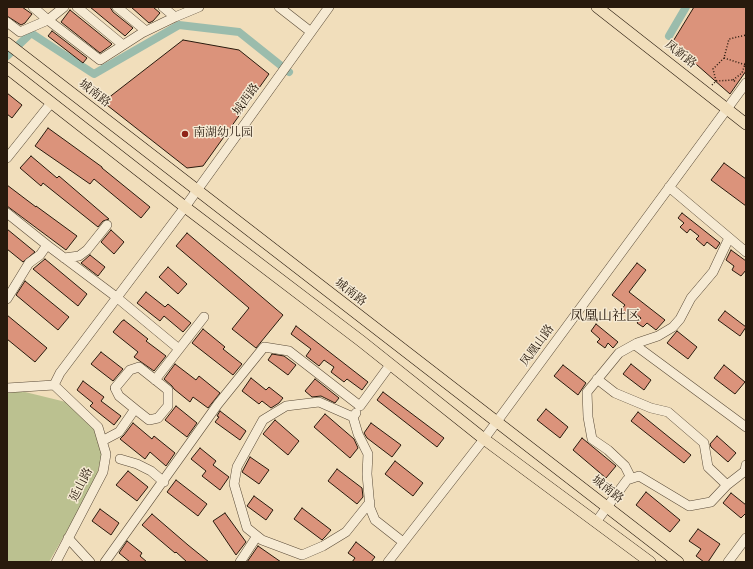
<!DOCTYPE html>
<html>
<head>
<meta charset="utf-8">
<style>
  body { margin:0 }
  #map { position:relative; width:753px; height:569px; overflow:hidden; background:#f1debb; font-family:"IM FELL English",serif }
  canvas { display:block }
  .frame { position:absolute; inset:0; border:8px solid #281a0d; pointer-events:none }
</style>
</head>
<body>
<div id="map">
<canvas width="753" height="569"></canvas>
<div class="frame"></div>
</div>
<script>
const c = document.querySelector('canvas').getContext('2d');
c.lineJoin = 'round';
function fillPath(path, color) {
  c.fillStyle = color;
  c.fill(path, 'evenodd');
}
function poly(rows) {
  const path = new Path2D();
  for (const r of rows) {
    path.moveTo(r[0], r[1]);
    for (let i = 2; i < r.length; i += 2) path.lineTo(r[i], r[i + 1]);
  }
  return path;
}
function trace(path, color, width, dash) {
  c.strokeStyle = color;
  c.lineWidth = width;
  c.lineCap = dash ? 'butt' : 'round';
  c.setLineDash(dash || []);
  c.stroke(path);
}
function label(font, color, halo, rows, align = 'center') {
  c.font = font + ' "IM FELL English","Noto Serif SC",serif';
  c.lineWidth = 3;
  c.setLineDash([]);
  c.textBaseline = 'middle';
  c.strokeStyle = halo;
  c.fillStyle = color;
  for (const [text, x, y, turn = 0] of rows) {
    c.save();
    c.translate(x, y);
    c.rotate((+turn || 0) * Math.PI / 180);
    c.textAlign = isNaN(turn) ? turn : align;
    if (halo) c.strokeText(text, 0, 0);
    c.fillText(text, 0, 0);
    c.restore();
  }
}
fillPath(poly([
  [21,391,74,404,100,430,104,448,95,482,49,562,7,562,7,393]
]), '#bbc190');
trace(poly([
  [669,36,686,7],
  [7,56,31,33,94,74,179,25,239,32,289,72]
]), '#9bbcac', 8);
const building = poly([
  [7,7,22,7,32,14,25,23,21,25,7,16,7,7],
  [90,7,110,7,113,12,133,28,125,36,90,7],
  [131,7,153,7,160,13,153,21,149,23,131,7],
  [694,7,746,7,746,71,730,94,672,43,694,7],
  [70,10,112,44,110,46,100,53,61,22,70,10],
  [52,31,87,58,83,63,48,36,52,31],
  [183,40,239,50,269,74,203,166,187,168,103,102,183,40],
  [7,93,22,105,12,118,7,114,7,93],
  [48,128,102,167,102,168,150,207,141,218,94,179,90,184,35,146,48,128],
  [31,156,57,178,59,176,109,219,103,221,98,227,43,183,41,186,20,168,31,156],
  [724,163,746,179,746,206,711,180,724,163],
  [7,185,36,207,36,206,77,236,66,250,7,206,7,185],
  [682,213,720,243,716,249,707,242,704,246,696,239,699,236,690,229,687,233,680,227,684,223,678,218,682,213],
  [7,229,35,252,23,262,7,249,7,229],
  [111,230,124,242,114,254,101,242,111,230],
  [187,233,283,315,256,348,232,329,249,308,176,246,187,233],
  [731,250,746,261,746,270,741,276,732,270,734,266,726,260,731,250],
  [90,255,105,267,98,276,81,263,90,255],
  [45,259,87,294,78,306,33,269,45,259],
  [637,263,646,270,629,292,665,320,656,330,647,323,643,327,637,323,641,318,632,311,629,316,621,310,625,305,612,295,637,263],
  [168,267,187,284,178,294,159,277,168,267],
  [25,281,69,317,58,330,16,295,25,281],
  [146,292,165,307,168,304,191,323,183,332,164,316,160,321,137,303,146,292],
  [725,311,746,327,740,336,718,320,725,311],
  [7,315,47,348,35,362,7,339,7,315],
  [124,320,148,339,146,341,166,356,154,371,134,357,138,352,113,332,122,321,124,320],
  [596,324,618,342,613,348,608,343,605,348,597,342,600,339,591,331,596,324],
  [296,326,368,382,362,390,347,379,344,382,331,372,334,367,324,360,319,366,306,356,311,349,291,334,296,326],
  [203,329,225,347,223,349,242,364,233,375,192,343,203,329],
  [677,331,697,347,688,359,667,343,677,331],
  [101,352,123,369,113,381,91,364,101,352],
  [272,354,284,356,296,365,288,375,268,360,272,354],
  [175,364,196,380,199,376,220,393,208,408,193,397,190,402,174,389,172,386,164,379,175,364],
  [631,364,651,380,644,390,623,374,631,364],
  [563,365,586,383,578,395,554,376,563,365],
  [724,365,745,382,735,394,714,378,724,365],
  [251,378,266,390,269,387,283,398,279,403,271,408,262,401,259,404,242,391,251,378],
  [315,379,339,398,335,403,321,396,312,397,305,391,315,379],
  [83,381,104,397,101,401,121,416,114,425,90,406,93,403,77,390,83,381],
  [383,392,444,438,437,447,377,400,383,392],
  [176,406,197,423,187,437,165,420,176,406],
  [546,409,568,427,560,438,537,420,546,409],
  [220,411,246,431,240,440,215,422,219,417,217,416,220,411],
  [638,412,691,455,684,463,631,421,638,412],
  [325,414,354,439,358,448,350,458,314,427,325,414],
  [275,420,299,441,288,455,263,434,275,420],
  [133,423,152,439,154,436,175,453,166,466,150,452,145,459,120,439,124,435,133,423],
  [371,423,401,445,392,457,367,438,364,433,371,423],
  [717,436,736,453,728,462,711,447,710,444,717,436],
  [582,438,616,466,606,478,573,450,582,438],
  [200,448,216,461,213,465,229,477,220,490,202,476,206,471,191,459,200,448],
  [250,457,269,470,259,484,242,472,250,457],
  [395,461,423,483,413,496,385,474,395,461],
  [337,469,362,488,363,497,357,504,328,481,337,469],
  [128,471,148,487,137,501,116,485,128,471],
  [176,480,207,504,198,516,167,492,176,480],
  [646,492,680,520,670,532,636,505,646,492],
  [731,493,746,505,746,513,741,518,723,503,731,493],
  [254,496,273,510,266,520,247,506,254,496],
  [302,508,331,530,325,537,322,540,294,519,302,508],
  [100,509,119,523,111,535,92,521,100,509],
  [225,513,246,542,236,555,213,521,225,513],
  [152,514,188,545,209,562,187,562,176,552,175,553,142,525,152,514],
  [698,529,720,544,708,562,704,562,696,556,701,549,689,541,698,529],
  [127,541,142,553,140,556,147,562,130,562,119,553,127,541],
  [356,542,375,557,371,562,352,562,355,558,348,553,356,542],
  [258,546,281,562,247,562,258,546]
]);
fillPath(building, '#db937b');
trace(building, '#281a0d', 1);
const minor = poly([
  [33,7,48,20,64,7],
  [77,7,123,45],
  [117,7,146,31],
  [163,7,175,17],
  [279,7,311,32],
  [7,22,20,32,48,20,100,60,142,33,175,17,199,7],
  [7,158,51,103],
  [669,187,746,252],
  [7,213,47,245],
  [64,258,79,256,87,250,107,225],
  [7,299,29,263,40,255,47,245,115,296,179,349],
  [635,345,746,427],
  [597,379,615,393,651,408,668,412,704,443,708,467,727,485],
  [155,380,204,317],
  [54,385,60,373,185,207,329,7],
  [54,385,98,427,106,454,103,472,56,562],
  [7,388,54,385],
  [356,413,353,417,358,434,368,454,367,474,370,508,375,520,403,542],
  [353,417,319,402,286,406,263,420,237,467,234,484,247,528,262,540,302,555,323,546,346,532,370,502],
  [102,441,119,432,135,409,149,420,158,418,168,406,168,390,139,367,130,370,115,388,119,396,135,409],
  [120,459,137,464,151,471,164,482],
  [631,478,625,466,608,450,592,439,588,417,587,392,619,353,637,343,658,336,673,327,680,319,691,298,713,272,729,238],
  [596,522,627,480,639,476,689,506,711,502,727,485,745,471,746,465],
  [68,538,90,562],
  [105,562,218,404,264,347,289,351,360,406,390,365],
  [240,562,257,536],
  [388,562,484,439,746,83],
  [728,562,746,538]
]);
const major = poly([
  [597,7,746,124],
  [7,43,678,562],
  [7,68,185,207,361,341,484,439,650,562]
]);
trace(minor, '#5a4b38', 10);
trace(major, '#281a0d', 12);
trace(poly([
  [724,58,746,65],
  [733,80,742,73,746,61],
  [716,81,713,69,724,58,729,39,746,35],
  [712,85,716,81,733,80,736,82]
]), '#281a0d', 1.5, [1, 2]);
trace(minor, '#f6ead3', 9);
trace(major, '#f1debb', 11);
for (const [x, y, r, color] of [
  [185,134,4,"#8f2418"]
]) {
  const dot = new Path2D();
  dot.arc(x, y, r, 0, 2 * Math.PI);
  c.fillStyle = color;
  c.fill(dot);
  trace(dot, '#f6ead3', 1.5);
}
label('12px', '#281a0d', '#f6ead3', [
  ["凤新路",680,55,38],
  ["城南路",94,94,38],
  ["城西路",247,100,-54],
  ["城南路",350,293,38],
  ["凤凰山路",538,346,-54],
  ["延山路",82,485,-63],
  ["城南路",607,490,38]
]);
label('12px', '#281a0d', '#f6ead3', [
  ["南湖幼儿园",193,134]
], 'left');
label('14px', '#281a0d', '#f6ead3', [
  ["凤凰山社区",605,317]
]);
</script>
</body>
</html>
